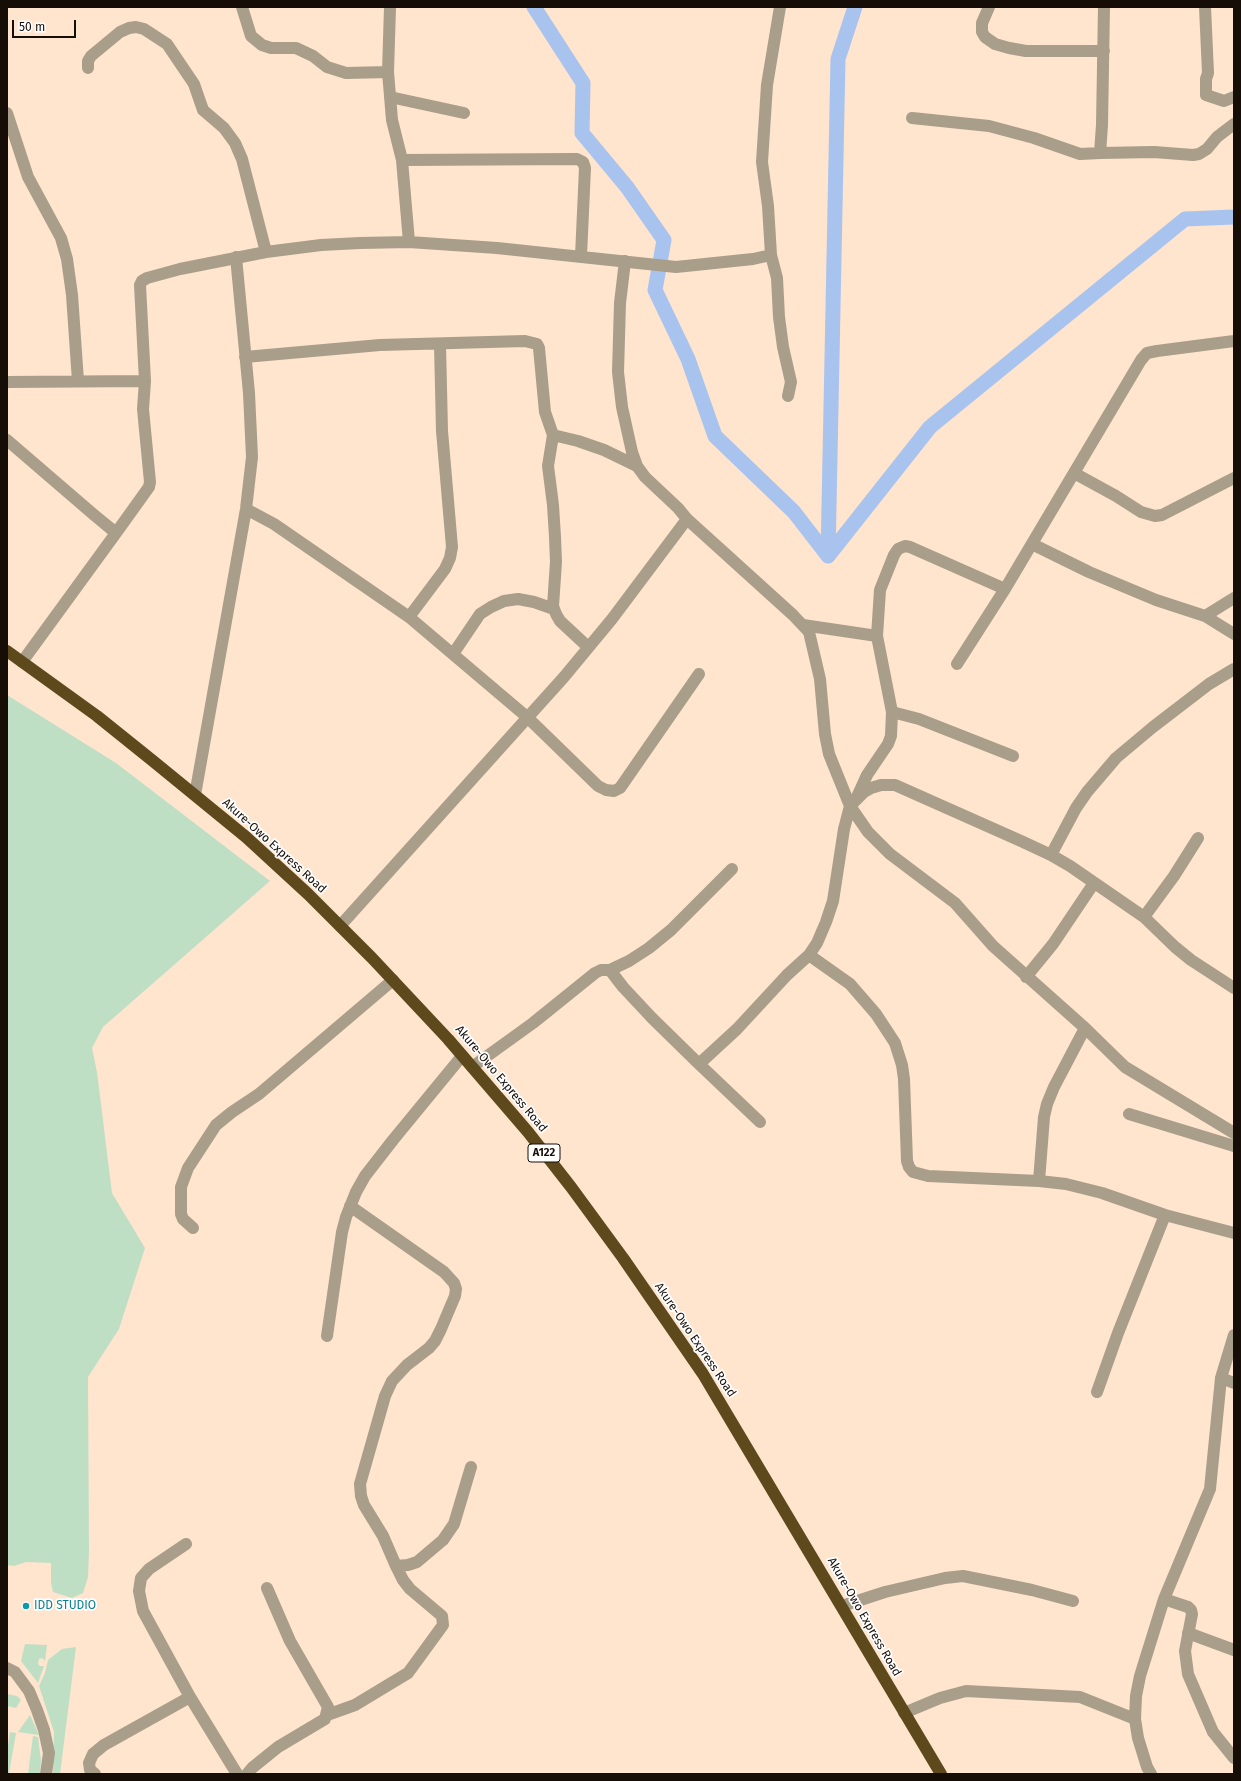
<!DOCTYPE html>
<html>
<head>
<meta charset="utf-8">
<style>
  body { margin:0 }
  #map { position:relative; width:1241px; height:1781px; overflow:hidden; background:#ffe4ce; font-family:"Fira Sans",sans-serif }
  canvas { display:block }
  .frame { position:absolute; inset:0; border:8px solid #160d06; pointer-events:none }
  .scale { position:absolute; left:12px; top:20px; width:64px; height:18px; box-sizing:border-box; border:2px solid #160d06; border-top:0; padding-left:5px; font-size:12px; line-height:14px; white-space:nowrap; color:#160d06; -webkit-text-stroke:3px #fff; paint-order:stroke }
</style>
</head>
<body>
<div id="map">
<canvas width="1241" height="1781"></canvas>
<div class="frame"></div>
<div class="scale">50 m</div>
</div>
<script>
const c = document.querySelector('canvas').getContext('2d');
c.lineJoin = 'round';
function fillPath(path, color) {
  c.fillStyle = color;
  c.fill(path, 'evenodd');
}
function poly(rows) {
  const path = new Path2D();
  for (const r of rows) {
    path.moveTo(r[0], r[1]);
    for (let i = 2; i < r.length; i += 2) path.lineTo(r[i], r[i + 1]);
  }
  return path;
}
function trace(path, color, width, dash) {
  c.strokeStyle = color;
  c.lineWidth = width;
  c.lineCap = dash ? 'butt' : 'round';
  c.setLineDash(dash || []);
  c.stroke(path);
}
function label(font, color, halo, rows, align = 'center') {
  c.font = font + ' "Fira Sans",sans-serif';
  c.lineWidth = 3.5;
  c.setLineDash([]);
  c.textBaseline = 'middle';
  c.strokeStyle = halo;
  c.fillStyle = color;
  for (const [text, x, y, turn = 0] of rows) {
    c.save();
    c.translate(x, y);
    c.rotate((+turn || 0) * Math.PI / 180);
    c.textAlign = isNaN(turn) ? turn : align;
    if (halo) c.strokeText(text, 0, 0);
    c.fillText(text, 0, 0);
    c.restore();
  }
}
fillPath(poly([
  [7,695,116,763,270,881,103,1027,92,1048,97,1072,112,1193,145,1248,119,1329,88,1377,89,1551,88,1577,83,1593,72,1598,53,1592,51,1583,51,1563,26,1562,14,1566,7,1565],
  [25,1644,47,1645,45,1661,42,1658,39,1659,38,1664,40,1666,44,1666,38,1683,21,1661],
  [76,1647,60,1774,53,1774,54,1732,39,1686,45,1673,48,1660,62,1649],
  [7,1694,17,1696,21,1700,16,1708,7,1706],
  [30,1715,39,1735,18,1732],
  [10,1732,16,1733,9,1774,7,1774,7,1751],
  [33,1736,38,1737,41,1760,40,1774,28,1774]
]), '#bfdfc5');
trace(poly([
  [534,7,583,83,582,133,627,187,664,240,655,290,688,359,715,436,794,512,828,556,930,427,1185,219,1234,217],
  [828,556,838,59,855,7]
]), '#a9c3ef', 15);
trace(poly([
  [242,7,251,36,262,45,271,48,296,48,313,56,327,67,346,73,388,72],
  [390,7,388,72,392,120,402,160,409,242],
  [780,7,767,85,762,162,768,206,771,255,777,278,779,317,783,347,791,382,788,396],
  [989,7,982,23,982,32,985,37,995,44,1009,48,1026,51,1104,51],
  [1205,7,1208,73,1206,79,1206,95,1224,101,1234,97],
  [88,68,88,61,91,56,120,32,129,28,136,27,144,29,167,44,194,84,203,110,224,128,235,143,242,159,266,252],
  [390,97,464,113],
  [7,113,28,177,61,238,67,259,72,295,78,381],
  [912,118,989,126,1034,138,1080,154,1100,153,1102,125,1104,7],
  [1100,153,1154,152,1193,155,1199,154,1207,149,1217,137,1234,124],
  [402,160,577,159,583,162,585,168,581,256],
  [625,261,620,303,618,372,622,407,632,452,637,466,645,477,678,508,687,519,793,615,809,632,820,679,825,734,829,754,850,806,868,832,890,854,955,903,993,946,1085,1028,1125,1067,1234,1133],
  [245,357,380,345,525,341,537,344,539,348,545,412,553,435,548,466,553,505,555,537,556,562,553,606,556,614,560,621,588,647],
  [7,382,145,381],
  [553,435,578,441,604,450,637,466],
  [7,440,93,514,116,533],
  [1074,473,1116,496,1141,512,1155,516,1162,515,1234,478],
  [246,509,274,524,409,617,527,717,598,786,606,790,614,791,620,788,699,674],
  [1032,544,1089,572,1156,600,1205,616,1234,634],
  [1205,616,1234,598],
  [409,617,445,569,450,558,452,547,442,431,440,344],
  [803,625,877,636],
  [453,654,480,614,491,607,504,601,518,599,534,602,554,609],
  [22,662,116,533,149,487,150,482,143,409,145,381,140,285,142,281,147,278,180,269,266,252,321,245,360,243,409,242,497,248,676,267,753,259,771,255],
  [957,664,1005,589,1141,360,1147,353,1157,351,1234,341],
  [892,712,919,719,1013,756],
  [195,795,246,509,252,457,249,393,236,257],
  [857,797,867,775,888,744,891,736,892,712,877,636,880,590,894,555,898,549,905,546,910,547,1005,589],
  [1051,855,1076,808,1087,792,1116,758,1153,727,1209,684,1234,669],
  [1144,917,1174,876,1198,838],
  [340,926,564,677,612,619,687,519],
  [809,955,850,984,876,1014,895,1043,902,1065,904,1079,907,1161,909,1167,913,1172,928,1176,1039,1181,1066,1184,1102,1193,1165,1215,1234,1233],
  [610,970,623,987,652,1018,699,1064,737,1029,787,975,809,955,817,943,826,922,833,901,844,829,850,806,864,792,871,788,881,785,895,785,1021,841,1051,855,1070,866,1144,917,1175,947,1191,960,1234,988],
  [1026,977,1053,944,1094,883],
  [699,1064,760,1122],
  [472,1067,533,1023,595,973,601,970,610,970,629,961,649,948,671,930,732,869],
  [1129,1114,1234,1146],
  [1039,1181,1044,1117,1047,1104,1054,1087,1085,1028],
  [350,1206,444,1272,454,1283,456,1289,455,1296,441,1329,435,1341,429,1348,407,1365,392,1381,385,1396,360,1484,361,1496,364,1505,383,1536,396,1566,408,1565,417,1562,443,1540,454,1524,471,1467],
  [193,1228,183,1219,181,1214,181,1187,188,1168,216,1125,232,1112,259,1094,393,980],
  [327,1336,342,1232,346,1217,356,1192,365,1176,393,1140,462,1056],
  [1221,1378,1234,1383],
  [1097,1392,1118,1333,1165,1215],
  [186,1544,149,1569,141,1578,139,1591,143,1611,190,1697,237,1774],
  [1164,1599,1188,1607,1191,1610,1192,1614,1185,1651,1188,1674,1213,1732,1234,1758],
  [842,1606,885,1592,945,1578,963,1576,1032,1590,1073,1601],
  [1188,1633,1234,1650],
  [7,1668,15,1672,29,1691,37,1710,44,1730,49,1753,46,1774],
  [904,1713,940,1698,966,1691,1080,1697,1135,1719],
  [327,1715,355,1705,408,1673,443,1625,442,1616,410,1589,403,1580,396,1566],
  [95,1774,90,1770,89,1763,93,1754,104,1745,190,1697],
  [247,1774,252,1768,278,1747,325,1719,328,1707,290,1641,267,1588],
  [1151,1774,1147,1767,1138,1738,1135,1719,1136,1696,1140,1676,1164,1599,1210,1489,1221,1378,1234,1335]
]), '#a89e8a', 12);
trace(poly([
  [7,651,97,716,153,761,246,837,308,894,372,958,448,1039,528,1132,571,1187,623,1258,703,1374,941,1774]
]), '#5e491c', 12);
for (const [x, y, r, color] of [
  [26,1606,4,"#0f9aa8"]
]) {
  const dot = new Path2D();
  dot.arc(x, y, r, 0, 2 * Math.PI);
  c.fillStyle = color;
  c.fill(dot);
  trace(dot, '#fff', 1.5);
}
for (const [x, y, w] of [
  [544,1153,32]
]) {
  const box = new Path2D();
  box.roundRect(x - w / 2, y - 9, w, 18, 3);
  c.fillStyle = '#fff';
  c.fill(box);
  trace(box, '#160d06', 1);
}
label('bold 11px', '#160d06', null, [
  ["A122",544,1153]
]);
label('12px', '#160d06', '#fff', [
  ["Akure-Owo Express Road",274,846,42],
  ["Akure-Owo Express Road",501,1079,50],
  ["Akure-Owo Express Road",695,1340,56],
  ["Akure-Owo Express Road",864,1617,60]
]);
label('12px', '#0d838f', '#fff', [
  ["IDD STUDIO",34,1606]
], 'left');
</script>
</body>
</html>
